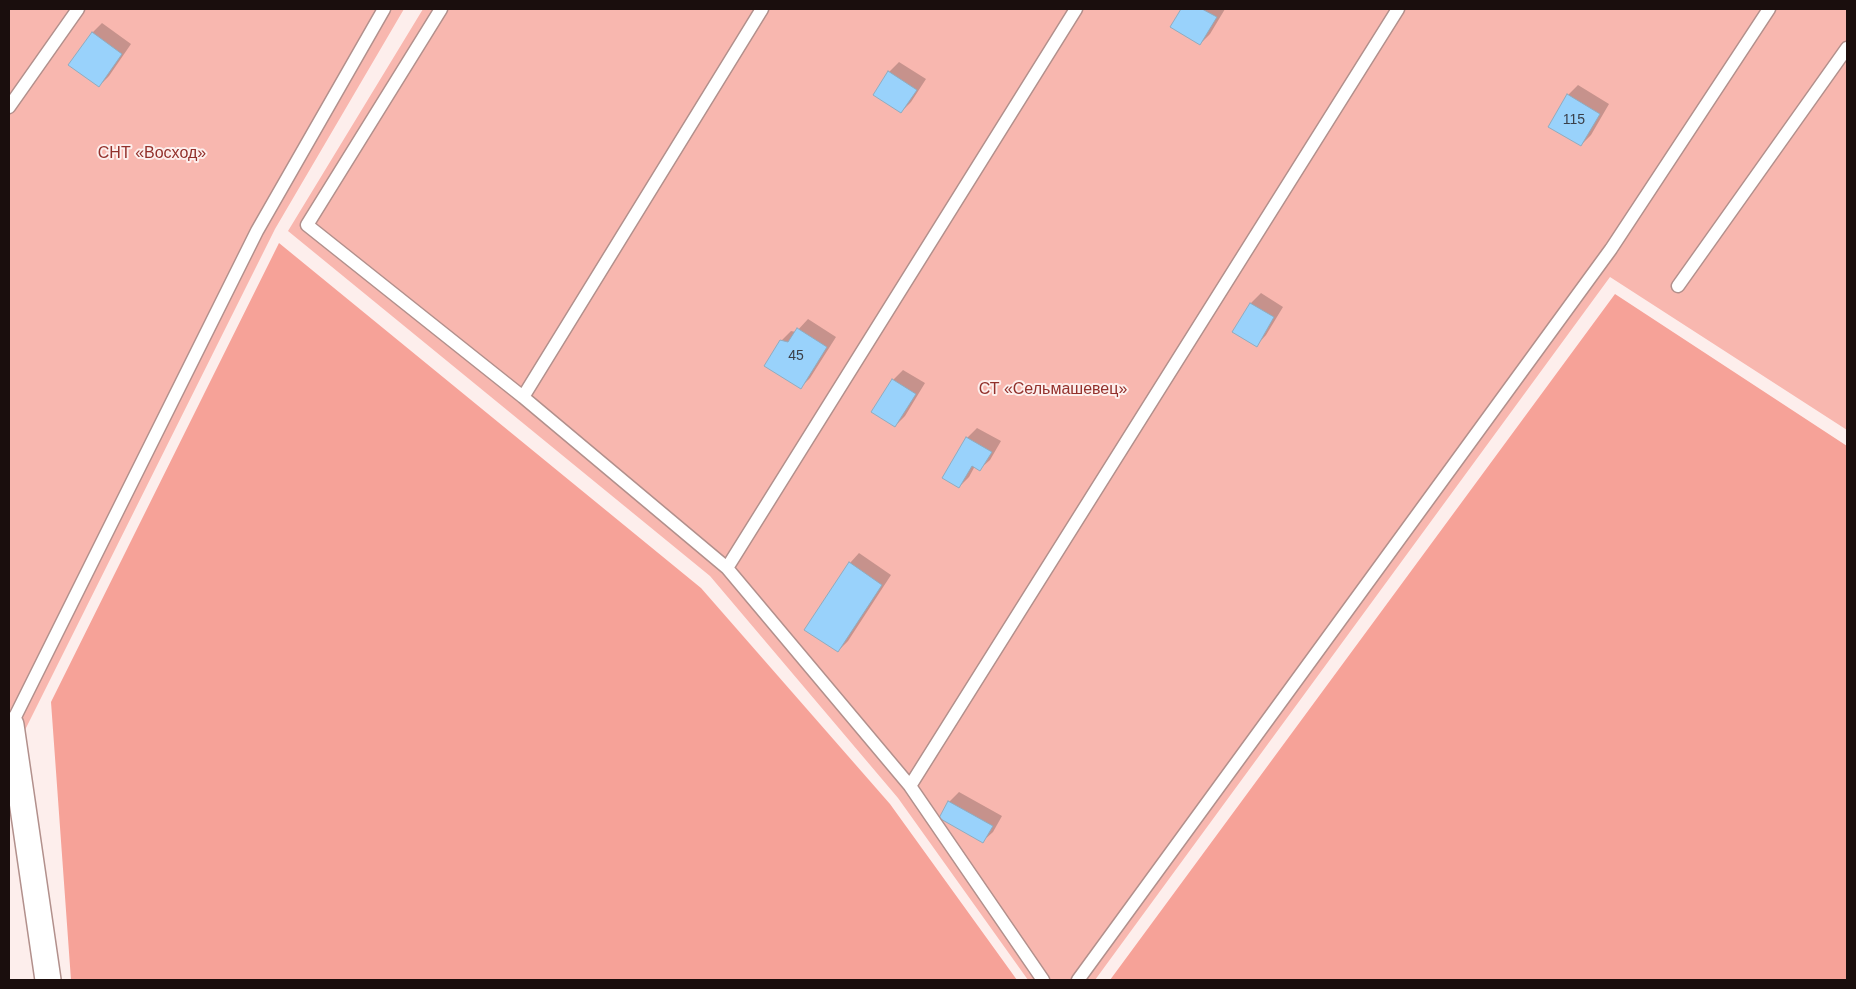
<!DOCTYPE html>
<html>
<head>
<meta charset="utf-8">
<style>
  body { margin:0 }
  #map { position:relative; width:1856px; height:989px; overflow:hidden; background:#fdeeec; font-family:Arial,sans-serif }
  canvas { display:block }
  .frame { position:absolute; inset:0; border:10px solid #1a0e0d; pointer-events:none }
</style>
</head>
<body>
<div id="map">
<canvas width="1856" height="989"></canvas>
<div class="frame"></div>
</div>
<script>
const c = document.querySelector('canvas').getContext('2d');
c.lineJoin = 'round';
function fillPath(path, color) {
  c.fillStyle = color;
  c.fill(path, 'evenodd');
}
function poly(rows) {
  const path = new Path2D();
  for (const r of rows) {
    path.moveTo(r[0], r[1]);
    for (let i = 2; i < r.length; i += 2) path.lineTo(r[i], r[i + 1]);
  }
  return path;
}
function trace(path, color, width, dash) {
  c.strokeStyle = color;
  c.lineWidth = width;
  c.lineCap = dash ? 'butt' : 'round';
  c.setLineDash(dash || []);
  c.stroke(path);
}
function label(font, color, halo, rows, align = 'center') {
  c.font = font + ' Arial,sans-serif';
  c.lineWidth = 4;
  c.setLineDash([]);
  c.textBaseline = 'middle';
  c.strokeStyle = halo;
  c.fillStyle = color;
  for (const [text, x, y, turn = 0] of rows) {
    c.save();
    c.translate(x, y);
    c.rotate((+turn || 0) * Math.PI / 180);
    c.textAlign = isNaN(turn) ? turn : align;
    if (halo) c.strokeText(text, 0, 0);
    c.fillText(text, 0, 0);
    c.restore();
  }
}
fillPath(poly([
  [9,9,404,9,275,229,21,738,9,736],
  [423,9,1847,9,1847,430,1610,277,1095,980,1028,980,898,798,710,576,288,231]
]), '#f8b7af');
fillPath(poly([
  [279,243,701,588,890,804,1017,980,71,980,51,702],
  [1615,294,1847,446,1847,980,1110,980]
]), '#f6a298');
fillPath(poly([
  [1182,9,1225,9,1210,34,1200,44,1172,27],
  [102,23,131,44,109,76,99,86,92,33],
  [899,62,926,79,911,102,901,112,875,94,889,72],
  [1578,85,1609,104,1591,135,1581,145,1568,95],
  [1261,293,1283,307,1266,335,1257,345,1234,332,1251,303],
  [808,319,836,337,810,378,801,387,781,341,791,331,796,332],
  [903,370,925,383,905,416,895,426,893,380],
  [977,428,1001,441,990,460,980,469,975,466,969,477,959,487,967,438],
  [859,553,891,575,848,641,838,651,850,563],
  [959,792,1002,816,993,832,983,841,949,802]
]), '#0003');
const building = poly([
  [1181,9,1202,9,1217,17,1200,45,1170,27,1181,9],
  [92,32,122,54,99,87,68,65,92,32],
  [888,71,917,90,901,113,873,95,888,71],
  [1567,94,1600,114,1581,146,1548,127,1567,94],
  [1250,303,1274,317,1257,347,1232,332,1250,303],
  [797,328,827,347,801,389,764,366,780,340,788,342,797,328],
  [892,379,916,394,895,427,871,412,892,379],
  [966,437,992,452,980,471,972,466,959,488,942,478,966,437],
  [849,562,882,585,838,652,804,630,849,562],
  [948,801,993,826,983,843,939,818,948,801]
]);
fillPath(building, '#99d2fb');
trace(building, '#91acbf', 1);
const lane = poly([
  [441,9,307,225,523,397,727,568,910,786,1043,980],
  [9,107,78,9],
  [1678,286,1847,48],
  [523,397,762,9],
  [727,568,1076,9],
  [9,723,11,725,257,231,384,9],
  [910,786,1398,9],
  [1078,980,1611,249,1769,9]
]);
const street = poly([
  [11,725,48,980]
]);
trace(lane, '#b2908c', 15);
trace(street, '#b2908c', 28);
trace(lane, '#fff', 12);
trace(street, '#fff', 25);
label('14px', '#3a3f48', null, [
  ["115",1574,120],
  ["45",796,356]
]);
label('16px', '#92302b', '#fdeeec', [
  ["СНТ «Восход»",152,154],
  ["СТ «Сельмашевец»",1053,390]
]);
</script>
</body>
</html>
